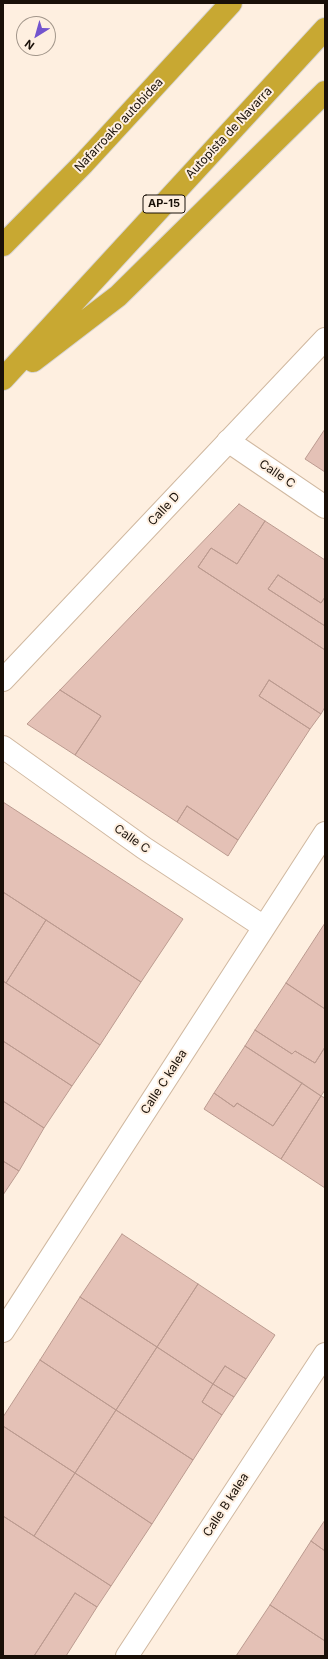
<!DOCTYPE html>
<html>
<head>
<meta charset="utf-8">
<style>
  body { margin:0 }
  #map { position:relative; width:328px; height:1659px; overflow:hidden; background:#feefe0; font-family:Inter,sans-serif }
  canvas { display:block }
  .frame { position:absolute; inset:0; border:4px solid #191008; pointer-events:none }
  .north { position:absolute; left:16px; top:16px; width:40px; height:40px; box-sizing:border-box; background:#feefe0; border:1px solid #a2968a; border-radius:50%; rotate:217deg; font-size:11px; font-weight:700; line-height:16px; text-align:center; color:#191008 }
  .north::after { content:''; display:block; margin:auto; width:14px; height:18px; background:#7354ce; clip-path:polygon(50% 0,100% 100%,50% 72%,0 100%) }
</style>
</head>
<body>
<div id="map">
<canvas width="328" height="1659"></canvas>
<div class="frame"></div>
<div class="north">N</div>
</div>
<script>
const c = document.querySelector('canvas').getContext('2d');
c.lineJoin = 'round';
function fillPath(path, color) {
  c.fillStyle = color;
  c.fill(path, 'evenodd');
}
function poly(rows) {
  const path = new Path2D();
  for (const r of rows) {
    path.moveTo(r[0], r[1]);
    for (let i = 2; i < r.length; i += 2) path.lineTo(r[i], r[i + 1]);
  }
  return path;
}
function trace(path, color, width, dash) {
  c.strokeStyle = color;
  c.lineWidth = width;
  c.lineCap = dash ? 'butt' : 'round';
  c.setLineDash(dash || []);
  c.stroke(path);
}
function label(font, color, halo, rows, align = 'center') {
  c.font = font + ' Inter,sans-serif';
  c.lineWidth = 4;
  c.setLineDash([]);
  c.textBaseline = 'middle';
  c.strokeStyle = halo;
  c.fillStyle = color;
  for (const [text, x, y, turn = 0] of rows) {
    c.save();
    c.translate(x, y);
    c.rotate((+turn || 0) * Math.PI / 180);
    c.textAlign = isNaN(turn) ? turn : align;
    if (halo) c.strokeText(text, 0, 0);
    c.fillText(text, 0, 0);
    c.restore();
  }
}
const building = poly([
  [325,429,325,472,305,459,325,429],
  [239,504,265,521,237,564,211,548,198,567,325,650,325,707,321,714,269,680,259,696,310,729,238,840,187,806,177,822,75,755,101,716,60,690,239,504],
  [265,521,325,560,325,597,321,603,278,575,268,589,325,626,325,650,198,567,211,548,237,564,265,521],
  [278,575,321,603,325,597,325,626,268,589,278,575],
  [269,680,321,714,310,729,259,696,269,680],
  [60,690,101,716,75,755,27,724,60,690],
  [3,802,183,919,141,982,3,892,3,802],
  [187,806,238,840,228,856,177,822,187,806],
  [3,892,46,920,6,983,3,981,3,892],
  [46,920,141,982,100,1045,6,983,46,920],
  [325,923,325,1009,286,983,325,923],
  [3,981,100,1045,72,1086,3,1041,3,981],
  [286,983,325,1009,325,1047,315,1063,295,1051,292,1054,255,1030,286,983],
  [255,1030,292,1054,295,1051,315,1063,325,1047,325,1090,321,1096,245,1046,255,1030],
  [3,1041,72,1086,44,1128,3,1101,3,1041],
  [245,1046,302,1083,273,1126,237,1103,234,1107,214,1093,245,1046],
  [302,1083,321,1096,281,1159,204,1109,214,1093,234,1107,237,1103,273,1126,302,1083],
  [321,1096,325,1098,325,1188,281,1159,321,1096],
  [3,1101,44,1128,19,1171,3,1161,3,1101],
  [3,1161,19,1171,3,1195,3,1161],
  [122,1234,198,1284,157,1347,80,1297,122,1234],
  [198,1284,275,1335,246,1379,225,1366,213,1384,157,1347,198,1284],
  [80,1297,157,1347,116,1410,40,1360,80,1297],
  [157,1347,213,1384,202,1402,222,1415,193,1460,116,1410,157,1347],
  [40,1360,116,1410,75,1473,3,1426,3,1417,40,1360],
  [225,1366,246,1379,234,1397,213,1384,225,1366],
  [213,1384,234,1397,222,1415,202,1402,213,1384],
  [116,1410,193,1460,152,1524,75,1473,116,1410],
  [3,1426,75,1473,34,1536,3,1516,3,1426],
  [75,1473,152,1524,111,1586,34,1536,75,1473],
  [3,1516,111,1586,97,1607,75,1593,34,1656,3,1656,3,1516],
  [325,1520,325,1551,311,1541,325,1520],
  [311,1541,325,1551,325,1641,270,1605,311,1541],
  [75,1593,97,1607,66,1656,34,1656,75,1593],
  [270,1605,325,1641,325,1656,236,1656,270,1605]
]);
fillPath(building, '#e4c1b6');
trace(building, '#bb9a8f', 1);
const minor = poly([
  [228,441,325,507],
  [3,747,144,848,264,927],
  [3,1331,325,833],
  [127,1656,325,1354]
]);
const tertiary = poly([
  [3,680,325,339]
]);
const motorway = poly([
  [3,245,83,164,231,3],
  [33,361,118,296,325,92],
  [3,379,325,29]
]);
trace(minor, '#d0b8a0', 24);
trace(tertiary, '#d0b8a0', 24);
trace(motorway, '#d6d4d3', 24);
trace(minor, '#fff', 22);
trace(tertiary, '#fff', 22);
trace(motorway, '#c8a832', 22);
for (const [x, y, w] of [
  [164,204,42]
]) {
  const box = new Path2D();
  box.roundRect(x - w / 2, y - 9, w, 18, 3);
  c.fillStyle = '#feefe0';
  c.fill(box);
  trace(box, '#191008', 1);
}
label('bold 11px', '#191008', null, [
  ["AP-15",164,204]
]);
label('12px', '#191008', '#feefe0', [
  ["Nafarroako autobidea",119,125,-47],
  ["Autopista de Navarra",229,133,-47],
  ["Calle C",277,474,34],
  ["Calle D",164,509,-47],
  ["Calle C",132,839,35],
  ["Calle C kalea",164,1082,-57],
  ["Calle B kalea",226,1505,-57]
]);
</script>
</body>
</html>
